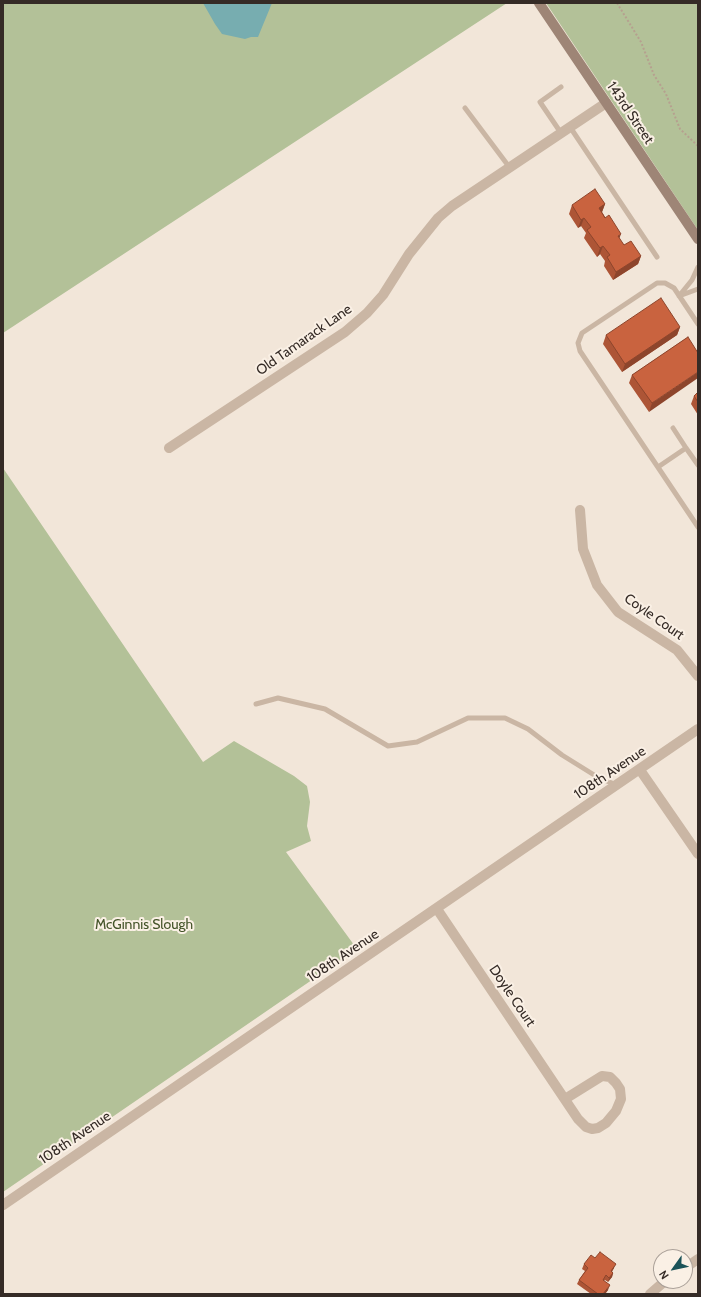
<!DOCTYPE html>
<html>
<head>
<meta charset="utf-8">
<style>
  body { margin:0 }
  #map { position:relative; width:701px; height:1297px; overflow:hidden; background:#f2e6d9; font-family:Cabin,sans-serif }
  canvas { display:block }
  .frame { position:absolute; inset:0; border:4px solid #352b26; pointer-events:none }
  .north { position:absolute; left:653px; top:1249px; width:40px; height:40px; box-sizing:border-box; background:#faf0e5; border:1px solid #aba199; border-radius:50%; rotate:237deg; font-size:11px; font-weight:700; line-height:16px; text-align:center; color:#352b26 }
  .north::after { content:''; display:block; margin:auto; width:14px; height:18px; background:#1b5358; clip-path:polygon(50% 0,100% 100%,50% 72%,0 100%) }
</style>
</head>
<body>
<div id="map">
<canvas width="701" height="1297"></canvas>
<div class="frame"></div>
<div class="north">N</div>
</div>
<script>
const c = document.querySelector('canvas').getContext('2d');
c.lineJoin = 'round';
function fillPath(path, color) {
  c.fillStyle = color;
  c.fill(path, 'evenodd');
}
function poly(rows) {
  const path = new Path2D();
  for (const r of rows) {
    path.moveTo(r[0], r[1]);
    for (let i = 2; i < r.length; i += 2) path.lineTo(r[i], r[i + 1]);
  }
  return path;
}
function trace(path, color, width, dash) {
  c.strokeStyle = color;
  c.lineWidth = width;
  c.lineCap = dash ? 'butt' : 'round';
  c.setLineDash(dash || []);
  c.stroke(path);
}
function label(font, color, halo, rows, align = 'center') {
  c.font = font + ' Cabin,sans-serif';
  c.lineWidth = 4;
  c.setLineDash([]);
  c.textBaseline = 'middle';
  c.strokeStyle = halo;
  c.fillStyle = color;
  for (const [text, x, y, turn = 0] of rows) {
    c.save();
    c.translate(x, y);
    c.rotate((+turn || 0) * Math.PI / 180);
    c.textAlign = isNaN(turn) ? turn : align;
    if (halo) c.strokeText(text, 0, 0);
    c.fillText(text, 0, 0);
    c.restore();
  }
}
fillPath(poly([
  [3,3,507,3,3,333],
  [546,3,698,3,698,230],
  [3,468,203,762,234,741,294,776,307,786,310,802,307,826,311,841,286,852,357,949,3,1192]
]), '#b3c198');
fillPath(poly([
  [203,3,272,3,258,37,251,37,245,39,222,34,215,24]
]), '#77adb0');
trace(poly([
  [617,3,641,42,654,75,666,94,680,129,698,146]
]), '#b6a08f', 2, [2, 2]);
trace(poly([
  [561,87,540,102,561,133],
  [465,108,510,168],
  [570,127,657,257],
  [698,267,692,280,679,296,698,289],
  [698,324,674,288,665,283,657,283,582,333,578,343,580,351,698,527],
  [673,428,686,448],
  [658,467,686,448,698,465],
  [256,704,278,698,325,709,388,746,417,742,468,718,505,718,528,729,562,755,599,778,617,785]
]), '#cab6a4', 5);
trace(poly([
  [169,448,345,332,367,313,383,295,409,254,438,218,452,206,606,103],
  [580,510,583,549,597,585,618,612,677,650,698,676],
  [640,770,698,854],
  [437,909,578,1119,586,1127,592,1129,598,1128,606,1123,616,1111,621,1099,620,1089,616,1083,610,1077,602,1076,565,1099],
  [3,1205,698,729],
  [685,1268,698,1259],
  [650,1294,665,1281]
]), '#cab6a4', 10);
trace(poly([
  [539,3,698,239]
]), '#9e8576', 10);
fillPath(poly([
  [605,204,602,212,619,239,624,245,641,256,638,264,613,280,604,266,605,261,600,254,597,257,584,238,586,233,581,226,578,228,569,214,572,205],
  [680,327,677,335,622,372,603,344,606,335],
  [688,337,649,412,629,383,632,375],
  [698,392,698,415,691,404,694,396],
  [595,1258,614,1268,612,1272,613,1273,612,1277,608,1282,605,1280,604,1281,608,1290,605,1294,591,1294,577,1284,579,1280,585,1271,582,1269,584,1264]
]), '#ad5536');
fillPath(poly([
  [605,204,602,212,596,216,599,208],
  [584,218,581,226,578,228,581,220],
  [621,234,618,242,618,236],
  [603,246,600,254,597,257,600,248],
  [641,256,638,264,613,280,616,272],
  [680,327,677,335,622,372,625,364],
  [698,372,698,378,649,412,652,403],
  [616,1264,614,1268,609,1275,611,1271],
  [613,1273,612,1277,608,1282,609,1278],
  [610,1285,608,1290,605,1294,603,1294]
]), '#8d452c');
const building = poly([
  [595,189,605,204,599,208,605,218,609,215,621,234,618,236,624,245,631,241,641,256,616,272,607,257,610,255,603,246,600,248,587,230,591,227,584,218,581,220,572,205,595,189],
  [661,298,680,327,625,364,606,335,661,298],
  [688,337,698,353,698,372,652,403,632,375,688,337],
  [698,392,698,402,694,396,698,392],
  [600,1252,616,1264,611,1271,613,1273,609,1278,606,1275,603,1280,610,1285,603,1294,598,1294,579,1280,588,1268,584,1264,591,1255,595,1258,600,1252]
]);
fillPath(building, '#c9633f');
trace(building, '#8d452c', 1);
label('14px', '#352b26', '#faf0e5', [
  ["143rd Street",630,113,56],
  ["Old Tamarack Lane",304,340,-35],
  ["Coyle Court",654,617,35],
  ["108th Avenue",610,773,-34],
  ["108th Avenue",343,956,-34],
  ["Doyle Court",512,996,56],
  ["108th Avenue",75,1138,-34]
]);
label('14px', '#445429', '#faf0e5', [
  ["McGinnis Slough",144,925]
]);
</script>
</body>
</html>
